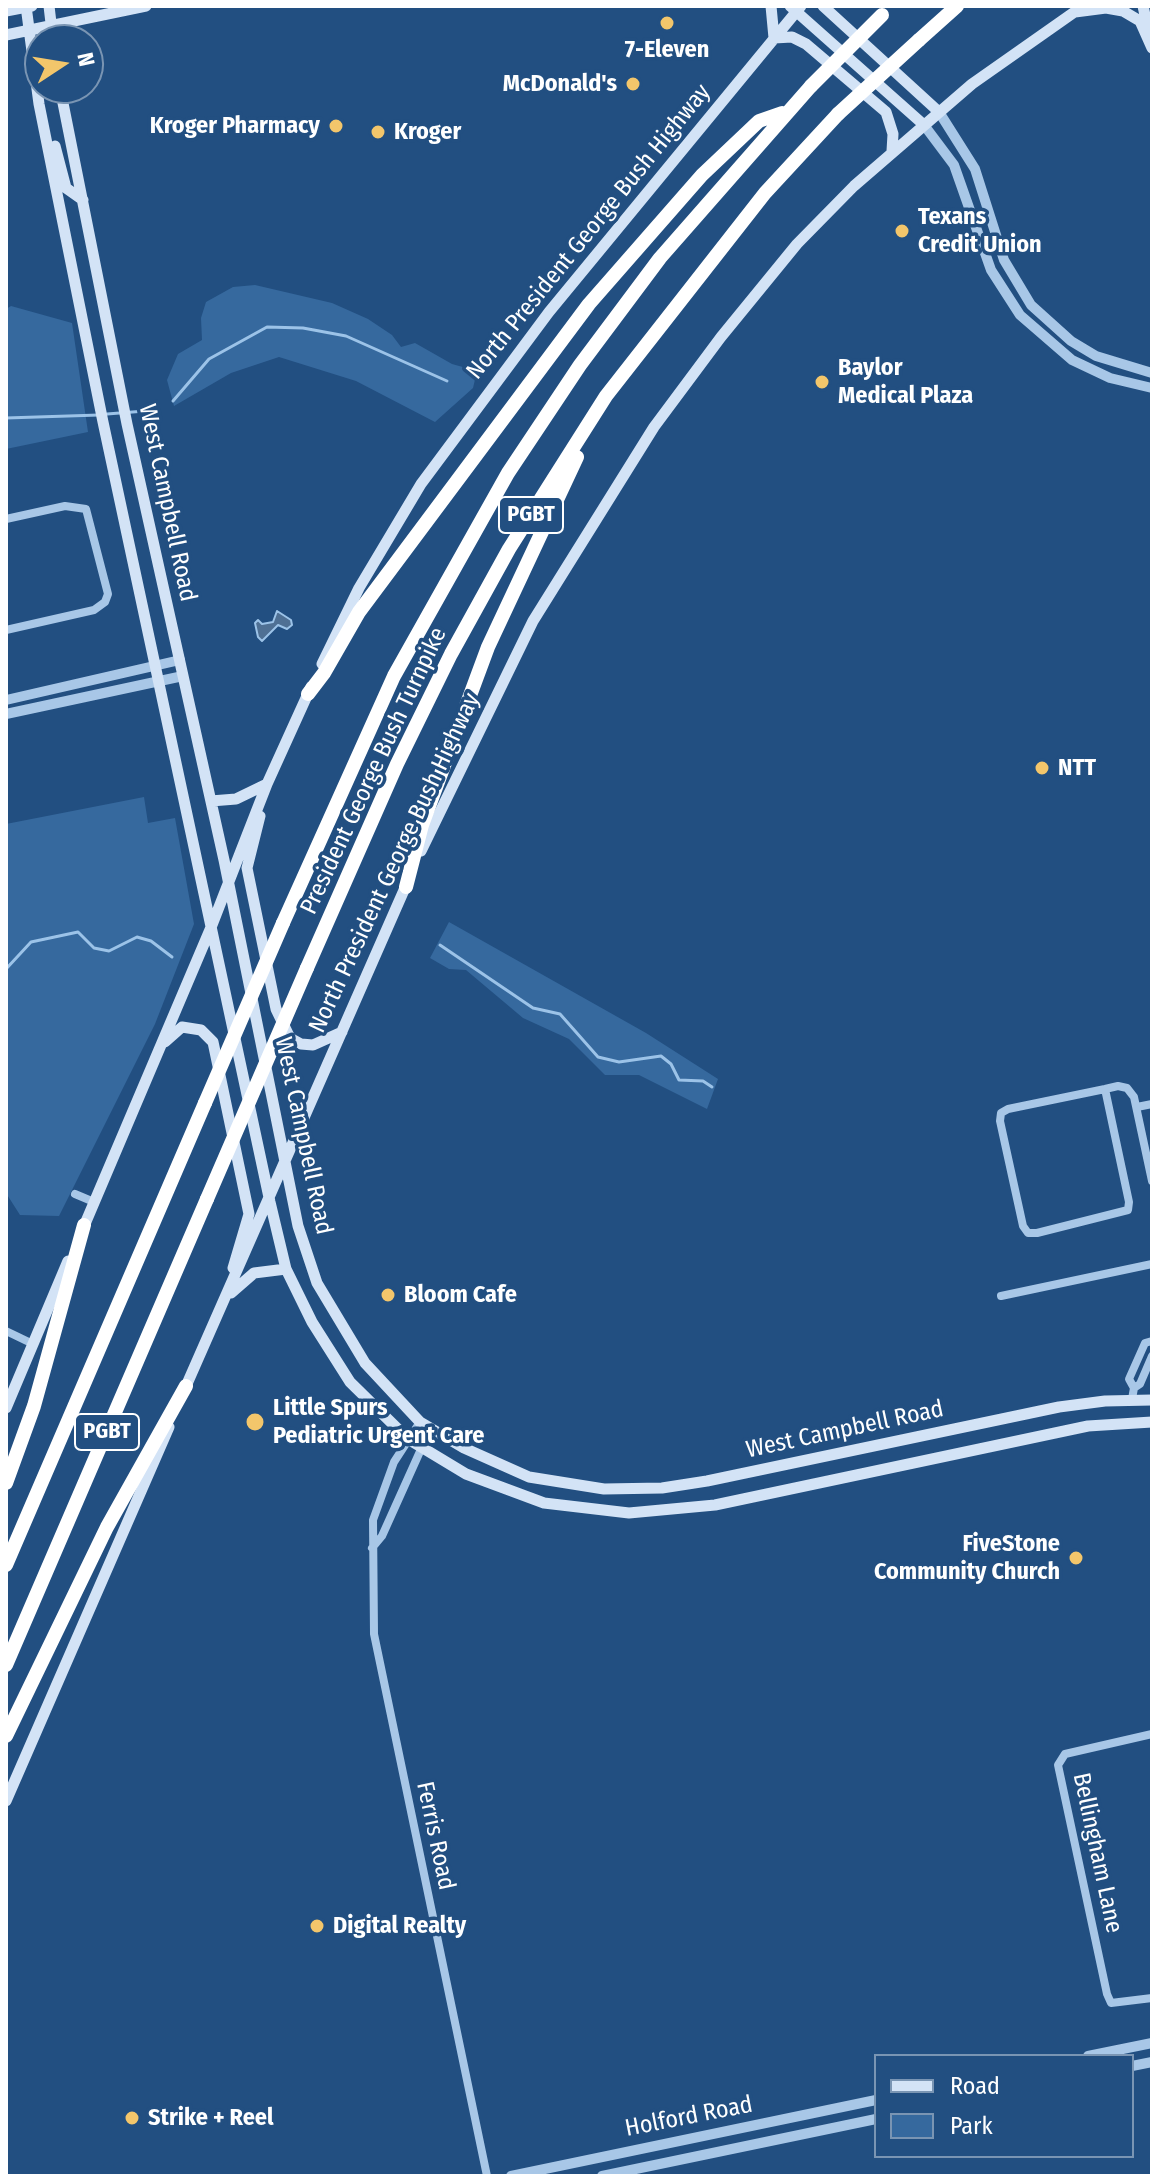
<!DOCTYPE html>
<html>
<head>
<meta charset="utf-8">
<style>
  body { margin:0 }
  #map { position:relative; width:1158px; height:2182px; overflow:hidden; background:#224f81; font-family:"Fira Sans Condensed",sans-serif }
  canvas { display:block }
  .frame { position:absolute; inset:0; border:8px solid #fff; pointer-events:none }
  .legend { position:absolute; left:874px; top:2054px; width:260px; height:104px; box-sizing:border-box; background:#224f81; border:2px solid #7a95b3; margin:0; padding:10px 14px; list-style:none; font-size:24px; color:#fff }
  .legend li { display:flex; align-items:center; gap:16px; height:40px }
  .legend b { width:40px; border:2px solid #7a95b3 }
  .north { position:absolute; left:24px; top:24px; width:80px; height:80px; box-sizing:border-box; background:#224f81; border:2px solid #7a95b3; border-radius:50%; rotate:78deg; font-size:22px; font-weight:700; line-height:32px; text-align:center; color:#fff }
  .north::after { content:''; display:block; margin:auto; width:28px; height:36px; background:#f3c66b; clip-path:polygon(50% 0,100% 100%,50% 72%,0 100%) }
</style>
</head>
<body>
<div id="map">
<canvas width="1158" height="2182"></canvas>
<div class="frame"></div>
<ul class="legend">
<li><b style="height:10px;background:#d3e3f6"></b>Road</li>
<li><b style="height:22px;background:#36699e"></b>Park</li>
</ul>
<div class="north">N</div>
</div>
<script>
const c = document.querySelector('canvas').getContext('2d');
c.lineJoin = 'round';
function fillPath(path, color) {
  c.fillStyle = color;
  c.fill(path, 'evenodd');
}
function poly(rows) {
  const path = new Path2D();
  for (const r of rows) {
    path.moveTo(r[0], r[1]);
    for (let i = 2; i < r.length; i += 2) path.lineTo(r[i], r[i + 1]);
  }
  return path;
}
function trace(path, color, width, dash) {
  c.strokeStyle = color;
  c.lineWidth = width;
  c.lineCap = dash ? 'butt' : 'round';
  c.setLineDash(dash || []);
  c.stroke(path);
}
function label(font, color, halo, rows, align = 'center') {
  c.font = font + ' "Fira Sans Condensed",sans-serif';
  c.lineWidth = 7;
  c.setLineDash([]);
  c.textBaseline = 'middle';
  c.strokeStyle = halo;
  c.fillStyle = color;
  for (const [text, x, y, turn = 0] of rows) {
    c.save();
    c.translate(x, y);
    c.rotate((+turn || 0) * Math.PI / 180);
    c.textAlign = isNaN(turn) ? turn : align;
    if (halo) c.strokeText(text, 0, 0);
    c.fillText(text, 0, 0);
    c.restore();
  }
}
fillPath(poly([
  [255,285,332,303,368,319,392,335,401,347,415,343,452,364,477,371,473,388,435,422,356,381,279,357,231,373,174,406,167,380,178,354,202,340,201,318,206,302,233,287],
  [11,306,72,323,88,432,6,449,6,309],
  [144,797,148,823,175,818,194,924,155,1024,59,1216,20,1215,6,1193,6,824],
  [449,922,646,1033,718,1079,707,1109,639,1075,605,1075,569,1039,523,1018,466,970,449,969,430,958]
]), '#36699e');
const water = poly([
  [277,611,291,620,292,625,287,629,278,625,262,641,258,637,255,623,258,620,262,624,273,622,277,611]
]);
fillPath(water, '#4f7094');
trace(water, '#9cc3e8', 2);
trace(poly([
  [173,401,209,359,267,327,303,328,346,336,447,381],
  [107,414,158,410],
  [6,418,99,415],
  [440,945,533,1008,560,1014,598,1057,619,1062,661,1056,671,1064,679,1080,703,1081,712,1087],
  [6,969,31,942,78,932,94,948,109,951,137,937,151,941,172,957]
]), '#9cc3e8', 3);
trace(poly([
  [6,519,65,506,86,509,108,594,105,602,94,610,6,630],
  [1105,1089,1129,1202,1128,1210,1037,1233,1028,1233,1023,1226,1000,1121,1001,1113,1008,1109,1105,1089,1118,1086,1127,1088,1134,1097,1152,1181],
  [1137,1107,1152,1104],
  [75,1194,94,1202],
  [1001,1296,1152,1264],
  [6,1331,33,1344],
  [1134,1388,1140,1384,1152,1356],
  [1132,1399,1134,1388,1129,1379,1145,1343,1152,1341],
  [420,1422,394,1462,373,1520,374,1634,487,2176],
  [372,1548,382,1536,422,1447,435,1432],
  [1152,1734,1065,1754,1058,1765,1107,1994,1111,2003,1152,1998]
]), '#a8c7e7', 8);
trace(poly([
  [939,112,975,169,1004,260,1031,305,1071,341,1096,356,1152,373],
  [924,125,954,165,991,270,1020,315,1072,360,1110,378,1152,388],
  [6,700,180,660],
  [6,714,183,676],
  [1088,2056,1152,2043],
  [1132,2066,1152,2062],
  [511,2176,876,2100],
  [602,2176,876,2119]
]), '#a8c7e7', 10);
trace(poly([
  [26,6,39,104,103,422,270,1202,286,1269,312,1322,350,1382,408,1439,466,1474,544,1503,629,1513,715,1505,1088,1426,1152,1422],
  [49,6,53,40],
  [771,6,774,38,792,37,806,44,886,112,893,134,892,151],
  [790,6,924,125],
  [823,6,939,112],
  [1143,6,1148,29],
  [6,11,32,6],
  [1075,12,1106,8,1123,11,1140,21,1152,48],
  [6,35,146,6],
  [60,88,127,424,224,860,298,1226,317,1283,365,1363,420,1422,464,1448,529,1477,604,1489,662,1488,707,1481,1059,1407,1105,1401,1152,1400],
  [55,146,66,188,83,200],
  [322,664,359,588,421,484,549,312,801,6],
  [211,801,236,799,267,784],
  [260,816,247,868,276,1009,290,1038,301,1044,313,1045,342,1032],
  [421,851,533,621,654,427,721,337,797,244,854,186,972,84,1083,6],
  [165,1042,182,1027,201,1030,213,1042,249,1214,233,1268],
  [82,1231,212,925,267,784,311,687],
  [231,1293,254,1273,286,1269],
  [183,1393,408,881],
  [6,1408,68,1261],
  [6,1801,169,1427]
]), '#d3e3f6', 11);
trace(poly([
  [919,40,957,6],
  [308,694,324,673,359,612,589,304,702,175,759,121,782,113],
  [406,887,422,825,488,647,577,457],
  [283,923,394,676,508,473,580,365,660,258,811,86],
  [307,968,397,764,451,654,509,549,606,396,765,193,838,114],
  [6,1483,34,1406,84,1225],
  [6,1565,205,1103],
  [6,1665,207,1199],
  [6,1736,107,1527,186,1386]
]), '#fff', 14);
trace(poly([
  [811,86,882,15],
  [838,114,919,40],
  [205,1103,283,923],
  [207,1199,307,968]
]), '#fff', 14);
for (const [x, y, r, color] of [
  [667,23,8,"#f3c66b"],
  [633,84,8,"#f3c66b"],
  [336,126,8,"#f3c66b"],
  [378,132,8,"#f3c66b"],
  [902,231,8,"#f3c66b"],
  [822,382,8,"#f3c66b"],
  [1042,768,8,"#f3c66b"],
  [388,1295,8,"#f3c66b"],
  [255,1422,10,"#f3c66b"],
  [1076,1558,8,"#f3c66b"],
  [317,1926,8,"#f3c66b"],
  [132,2118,8,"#f3c66b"]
]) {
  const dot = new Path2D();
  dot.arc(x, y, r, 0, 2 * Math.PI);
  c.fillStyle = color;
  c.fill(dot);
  trace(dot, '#224f81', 3);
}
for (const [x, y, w] of [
  [531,515,64],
  [107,1432,64]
]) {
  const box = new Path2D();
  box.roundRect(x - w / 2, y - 18, w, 36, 6);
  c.fillStyle = '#224f81';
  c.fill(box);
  trace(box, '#fff', 2);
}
label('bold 22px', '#fff', null, [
  ["PGBT",531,515],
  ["PGBT",107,1432]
]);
label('bold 24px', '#fff', '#224f81', [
  ["7-Eleven",667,50,"center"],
  ["McDonald's",617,84,"right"],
  ["Kroger Pharmacy",320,126,"right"],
  ["Kroger",394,132],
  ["Texans",918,217],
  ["Credit Union",918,245],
  ["Baylor",838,368],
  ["Medical Plaza",838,396],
  ["NTT",1058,768],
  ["Bloom Cafe",404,1295],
  ["Little Spurs",273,1408],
  ["Pediatric Urgent Care",273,1436],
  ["FiveStone",1060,1544,"right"],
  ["Community Church",1060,1572,"right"],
  ["Digital Realty",333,1926],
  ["Strike + Reel",148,2118]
], 'left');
label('24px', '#fff', '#224f81', [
  ["North President George Bush Highway",589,232,-51],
  ["West Campbell Road",167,503,78],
  ["President George Bush Turnpike",374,771,-65],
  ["North President George Bush Highway",395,863,-65],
  ["West Campbell Road",303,1136,78],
  ["West Campbell Road",845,1430,-12],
  ["Ferris Road",435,1836,78],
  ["Bellingham Lane",1097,1853,78],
  ["Holford Road",689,2117,-11]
]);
</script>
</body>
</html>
